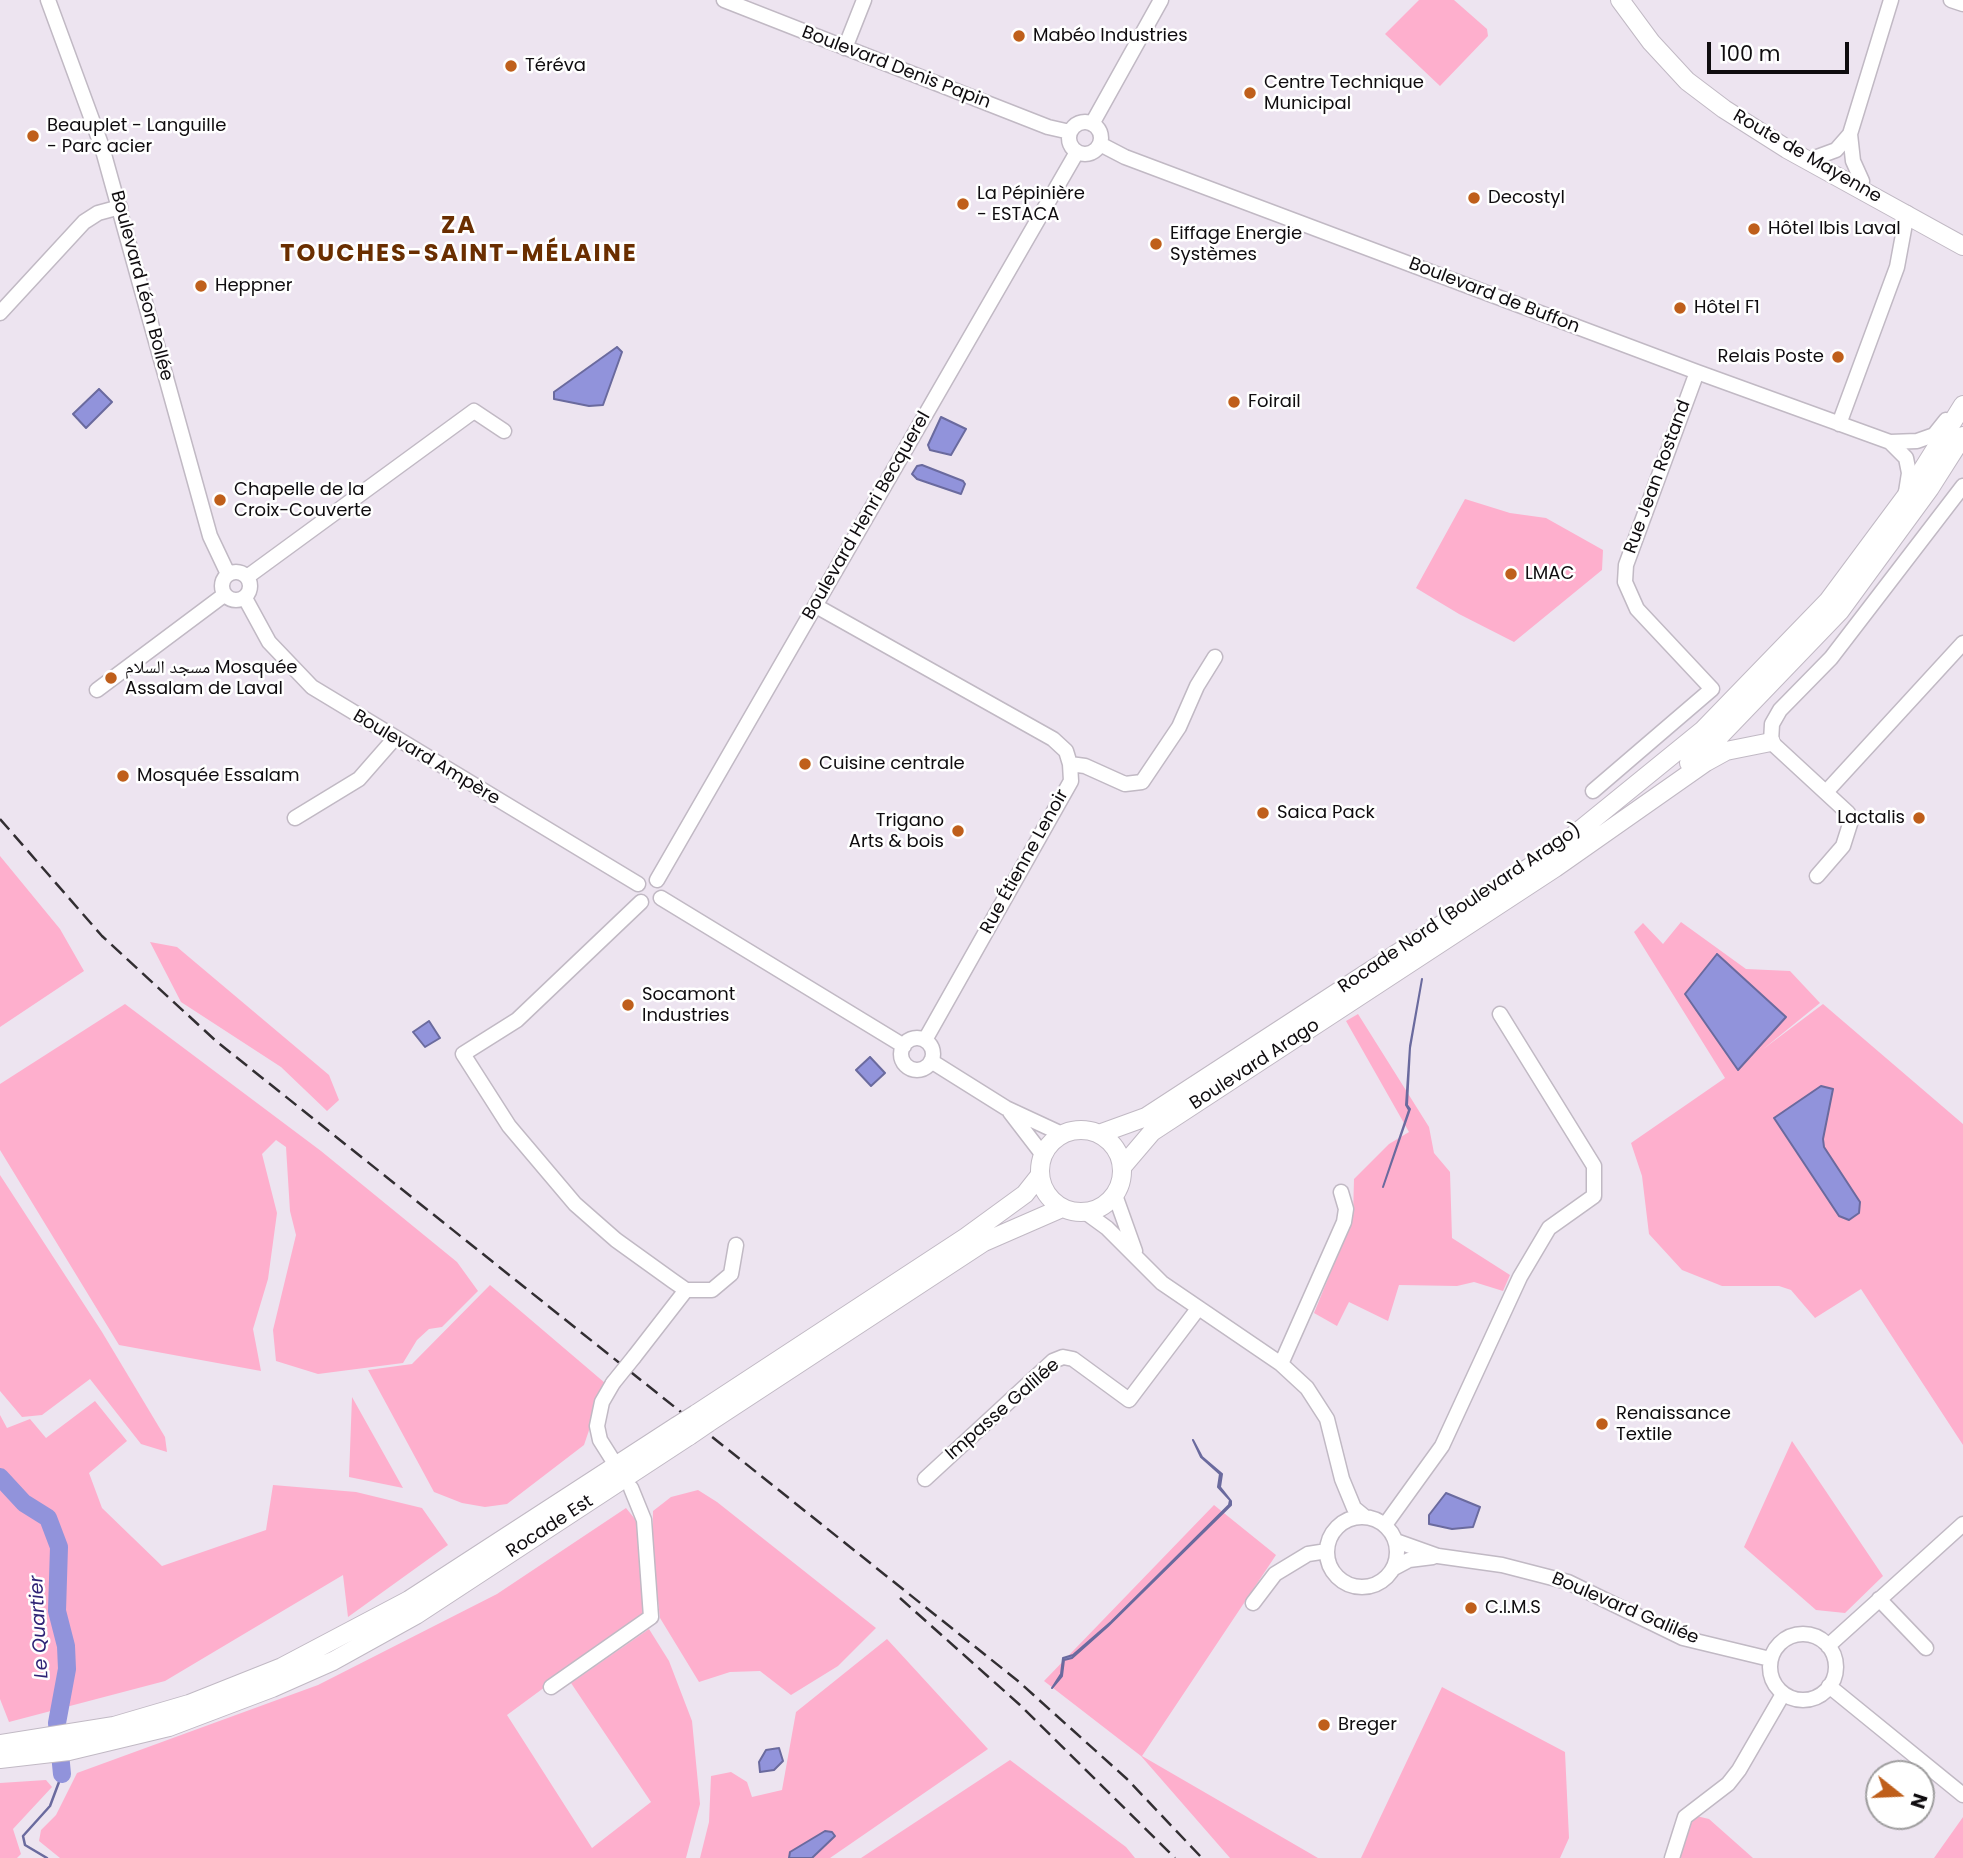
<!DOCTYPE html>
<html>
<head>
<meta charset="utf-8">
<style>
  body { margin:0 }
  #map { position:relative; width:1963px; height:1858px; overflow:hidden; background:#ede4f0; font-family:Poppins,sans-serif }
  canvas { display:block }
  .north { position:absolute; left:1865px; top:1760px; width:70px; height:70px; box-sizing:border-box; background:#fff; border:2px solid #9f9e9f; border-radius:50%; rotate:108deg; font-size:19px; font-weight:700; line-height:28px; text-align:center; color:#0f0c0f }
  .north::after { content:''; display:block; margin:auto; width:24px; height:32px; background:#bf5f1b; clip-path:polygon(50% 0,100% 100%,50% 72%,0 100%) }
  .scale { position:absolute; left:1707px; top:42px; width:142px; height:32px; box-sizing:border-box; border:4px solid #0f0c0f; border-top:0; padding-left:9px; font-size:21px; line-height:24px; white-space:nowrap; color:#0f0c0f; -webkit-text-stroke:5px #fff; paint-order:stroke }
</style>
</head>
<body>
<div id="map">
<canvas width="1963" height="1858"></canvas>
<div class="north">N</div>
<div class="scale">100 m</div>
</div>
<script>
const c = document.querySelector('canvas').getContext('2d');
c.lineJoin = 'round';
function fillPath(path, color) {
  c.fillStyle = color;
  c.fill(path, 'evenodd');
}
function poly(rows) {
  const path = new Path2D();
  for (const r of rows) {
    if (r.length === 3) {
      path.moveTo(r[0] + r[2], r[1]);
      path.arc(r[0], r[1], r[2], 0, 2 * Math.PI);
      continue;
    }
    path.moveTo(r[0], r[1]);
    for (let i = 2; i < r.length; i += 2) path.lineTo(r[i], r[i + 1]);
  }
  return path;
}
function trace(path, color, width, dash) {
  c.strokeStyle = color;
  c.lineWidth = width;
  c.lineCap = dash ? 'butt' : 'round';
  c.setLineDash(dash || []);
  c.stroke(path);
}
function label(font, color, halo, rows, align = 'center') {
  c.font = font + ' Poppins,"Noto Naskh Arabic",sans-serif';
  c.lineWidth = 5;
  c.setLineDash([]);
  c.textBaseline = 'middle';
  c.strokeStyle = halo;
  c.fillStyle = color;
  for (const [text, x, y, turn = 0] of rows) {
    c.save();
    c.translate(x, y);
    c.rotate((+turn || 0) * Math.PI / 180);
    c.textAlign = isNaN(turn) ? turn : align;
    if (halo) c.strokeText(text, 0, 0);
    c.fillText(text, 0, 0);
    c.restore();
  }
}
fillPath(poly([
  [1419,0,1454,0,1487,29,1488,36,1440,86,1385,34],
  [1465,499,1510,513,1546,518,1603,550,1602,570,1514,642,1459,614,1416,588],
  [0,856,60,929,84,971,0,1027],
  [1681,922,1746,969,1790,971,1820,1003,1762,1050,1823,1004,1963,1124,1963,1445,1861,1289,1815,1318,1791,1290,1779,1286,1722,1286,1682,1270,1649,1234,1642,1176,1631,1143,1725,1078,1634,932,1643,923,1663,944],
  [150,942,177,947,329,1075,339,1100,327,1111,281,1067,181,1002],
  [125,1004,321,1151,457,1262,478,1291,442,1327,429,1329,417,1340,403,1363,318,1374,276,1361,273,1330,296,1235,290,1211,286,1147,276,1140,262,1154,277,1213,268,1279,253,1329,261,1371,119,1345,0,1150,0,1084],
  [1358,1014,1429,1127,1434,1153,1450,1172,1452,1238,1510,1275,1503,1291,1474,1282,1457,1286,1399,1285,1388,1321,1349,1302,1337,1326,1314,1313,1353,1217,1354,1179,1389,1144,1409,1132,1346,1021],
  [0,1175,102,1332,165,1437,167,1452,141,1444,90,1379,42,1415,22,1417,0,1391],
  [490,1285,605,1383,584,1445,507,1504,485,1507,462,1503,434,1492,368,1370,412,1364],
  [352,1397,403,1488,349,1477],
  [95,1401,127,1441,89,1473,102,1508,162,1566,266,1530,273,1485,356,1492,422,1508,448,1545,348,1617,343,1575,165,1681,9,1722,0,1699,0,1415,7,1428,30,1419,46,1438],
  [1792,1441,1883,1576,1845,1613,1816,1610,1744,1547],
  [698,1490,717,1502,876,1628,838,1666,791,1695,760,1671,730,1672,699,1682,660,1618,652,1548,653,1511,671,1497],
  [1214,1505,1276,1555,1142,1756,1318,1858,1230,1858,1141,1756,1044,1681],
  [626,1508,635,1519,639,1532,644,1614,507,1715,592,1848,651,1802,571,1683,649,1629,669,1661,692,1721,700,1804,686,1858,60,1858,39,1841,41,1830,56,1815,77,1773,318,1685,497,1594],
  [887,1639,988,1749,830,1858,700,1858,709,1822,711,1776,731,1772,747,1782,752,1797,782,1790,796,1712],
  [1442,1687,1565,1752,1569,1838,1560,1858,1361,1858],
  [1010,1760,1126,1847,1135,1858,861,1858],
  [46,1780,52,1787,13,1829,21,1854,17,1858,0,1858,0,1783],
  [1688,1814,1709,1819,1753,1858,1678,1858],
  [1963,1817,1963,1858,1934,1858]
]), '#feafcd');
const water = poly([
  [617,347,622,352,603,405,589,406,554,399,554,392,617,347],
  [99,389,112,402,86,428,73,414,99,389],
  [941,417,966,429,951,455,930,450,928,445,941,417],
  [922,465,963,481,965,484,961,494,917,479,912,474,917,466,922,465],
  [1717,954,1786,1017,1738,1070,1685,994,1717,954],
  [1422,979,1410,1048,1407,1105,1410,1109,1383,1187,1409,1110,1406,1105,1410,1046,1422,979],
  [429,1021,440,1038,425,1047,413,1032,429,1021],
  [870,1057,885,1073,871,1086,856,1070,870,1057],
  [1821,1086,1833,1089,1823,1139,1824,1147,1860,1202,1859,1213,1849,1220,1839,1216,1774,1118,1821,1086],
  [1193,1440,1202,1457,1222,1474,1220,1487,1231,1501,1231,1505,1108,1626,1072,1658,1064,1660,1062,1676,1052,1688,1061,1674,1063,1658,1073,1655,1111,1622,1229,1505,1230,1500,1218,1487,1220,1474,1201,1457,1193,1440],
  [1446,1493,1480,1507,1473,1527,1452,1529,1429,1524,1429,1515,1446,1493],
  [779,1748,783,1761,774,1770,760,1772,759,1762,766,1750,779,1748],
  [825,1831,832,1832,835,1836,812,1858,789,1858,790,1852,825,1831]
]);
fillPath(water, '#9193db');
trace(water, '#6a6a9e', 2);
trace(poly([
  [47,1858,25,1845,23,1836,50,1806,62,1774]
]), '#6a6a9e', 2.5);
trace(poly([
  [0,1477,24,1503,48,1518,59,1547,57,1611,66,1646,67,1669,57,1723,62,1774]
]), '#9193db', 18);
const minor = poly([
  [48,0,102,147,210,536,228,574],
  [724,0,1048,127,1070,132],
  [1951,0,1963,4],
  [845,48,864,0],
  [1085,138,16],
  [1092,124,1161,0],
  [1100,144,1125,157,1697,372,1890,442,1917,441,1934,435,1946,420],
  [1817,157,1836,150,1850,134],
  [1862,181,1853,161,1850,134,1891,0],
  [0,313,84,222,98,213,120,207],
  [1839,424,1897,267,1907,213],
  [1890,442,1906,458,1909,473,1906,492],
  [236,586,14],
  [247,577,474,411,504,431],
  [245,598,269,642,312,687,638,884],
  [816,606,1053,739,1066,751,1070,764,1071,781,925,1040],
  [97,690,224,595],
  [1070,764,1085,766,1125,784,1142,782,1179,727,1197,686,1215,657],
  [1593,791,1712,689,1637,609,1625,582,1626,565,1697,372],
  [1827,791,1963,643],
  [295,818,359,779,394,739],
  [1817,876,1843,846,1850,824,1848,813,1771,742,1772,724,1780,710,1831,658,1963,486],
  [657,880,1077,152],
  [661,898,904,1046],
  [641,902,517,1020,463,1054,509,1126,575,1204,616,1240,673,1281,686,1290,712,1290,731,1274,736,1245],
  [917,1054,16],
  [931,1061,1006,1108,1062,1134],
  [1010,1112,1043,1155],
  [1115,1195,1135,1251],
  [1085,1212,1107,1228,1162,1283,1281,1364,1307,1388,1327,1419,1342,1479,1354,1508,1365,1517],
  [634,1357,686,1290],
  [1281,1364,1344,1222,1346,1209,1341,1192],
  [612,1459,600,1440,597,1426,602,1402,613,1383],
  [925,1479,1053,1361,1063,1357,1073,1359,1129,1400,1197,1310],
  [1362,1552,35],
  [1385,1525,1442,1446,1520,1277,1549,1228,1594,1196,1594,1166,1500,1014],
  [1396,1541,1438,1556,1502,1565,1568,1582,1683,1638,1770,1659],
  [1394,1568,1409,1560,1433,1557],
  [1879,1599,1926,1648],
  [1253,1603,1275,1574,1308,1554,1327,1551],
  [1803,1667,33],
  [1828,1646,1963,1524],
  [1829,1686,1963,1795],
  [551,1687,651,1617,644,1520,631,1488],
  [1672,1858,1685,1817,1728,1784,1739,1770,1783,1694]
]);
const major = poly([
  [1620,0,1651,42,1687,81,1724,109,1787,149,1963,246],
  [1689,763,1714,742,1840,611,1930,488,1963,436],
  [1081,1171,41],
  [1099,1134,1146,1117,1553,852,1703,730,1828,601,1906,496,1963,405],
  [1123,1166,1152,1132,1555,868,1706,762,1726,751,1771,742],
  [696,1414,966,1237,1025,1194,1040,1175],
  [708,1423,984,1242,1062,1208],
  [0,1744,114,1726,189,1704,282,1667,409,1600,677,1426],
  [0,1759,69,1751,169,1727,272,1688,333,1661,416,1615,689,1436]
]);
trace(minor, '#c1b9c4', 17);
trace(major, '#c1b9c4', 20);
trace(minor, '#fff', 14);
trace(major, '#fff', 18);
trace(poly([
  [0,819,102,936,216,1041,1018,1681,1127,1779,1202,1858],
  [900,1598,1020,1705,1175,1858]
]), '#322e32', 2.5, [14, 7]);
const minorBridge = poly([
  [613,1383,634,1357]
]);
const majorBridge = poly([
  [677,1426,696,1414],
  [689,1436,708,1423]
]);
trace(minorBridge, '#c1b9c4', 17, []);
trace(majorBridge, '#c1b9c4', 20, []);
trace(minorBridge, '#fff', 14);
trace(majorBridge, '#fff', 18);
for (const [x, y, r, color] of [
  [1019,36,7,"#bf5f1b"],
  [511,66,7,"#bf5f1b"],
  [1250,93,7,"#bf5f1b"],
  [33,136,7,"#bf5f1b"],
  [1474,198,7,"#bf5f1b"],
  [963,204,7,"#bf5f1b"],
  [1754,229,7,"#bf5f1b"],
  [1156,244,7,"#bf5f1b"],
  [201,286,7,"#bf5f1b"],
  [1680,308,7,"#bf5f1b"],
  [1838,357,7,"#bf5f1b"],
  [1234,402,7,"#bf5f1b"],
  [220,500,7,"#bf5f1b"],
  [1511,574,7,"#bf5f1b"],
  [111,678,7,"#bf5f1b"],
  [805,764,7,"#bf5f1b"],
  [123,776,7,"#bf5f1b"],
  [1263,813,7,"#bf5f1b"],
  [1919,818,7,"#bf5f1b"],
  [958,831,7,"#bf5f1b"],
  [628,1005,7,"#bf5f1b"],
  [1602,1424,7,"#bf5f1b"],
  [1471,1608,7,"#bf5f1b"],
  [1324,1725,7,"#bf5f1b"]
]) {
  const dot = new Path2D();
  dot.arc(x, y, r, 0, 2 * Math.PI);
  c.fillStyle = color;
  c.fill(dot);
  trace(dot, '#fff', 2.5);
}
label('18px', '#0f0c0f', '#fff', [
  ["Mabéo Industries",1033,36],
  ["Téréva",525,66],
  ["Centre Technique",1264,83],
  ["Municipal",1264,104],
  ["Beauplet - Languille",47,126],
  ["- Parc acier",47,147],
  ["La Pépinière",977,194],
  ["- ESTACA",977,215],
  ["Decostyl",1488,198],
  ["Hôtel Ibis Laval",1768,229],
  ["Eiffage Energie",1170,234],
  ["Systèmes",1170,255],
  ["Heppner",215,286],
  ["Hôtel F1",1694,308],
  ["Relais Poste",1824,357,"right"],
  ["Foirail",1248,402],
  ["Chapelle de la",234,490],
  ["Croix-Couverte",234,511],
  ["LMAC",1525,574],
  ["مسجد السلام Mosquée",125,668],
  ["Assalam de Laval",125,689],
  ["Cuisine centrale",819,764],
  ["Mosquée Essalam",137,776],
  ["Saica Pack",1277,813],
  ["Lactalis",1905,818,"right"],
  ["Trigano",944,821,"right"],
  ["Arts & bois",944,842,"right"],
  ["Socamont",642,995],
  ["Industries",642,1016],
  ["Renaissance",1616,1414],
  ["Textile",1616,1435],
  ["C.I.M.S",1485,1608],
  ["Breger",1338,1725]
], 'left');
label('18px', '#0f0c0f', '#fff', [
  ["Boulevard Denis Papin",896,68,21],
  ["Route de Mayenne",1807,157,30],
  ["Boulevard Léon Bollée",141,286,75],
  ["Boulevard de Buffon",1494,296,21],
  ["Rue Jean Rostand",1658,477,-70],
  ["Boulevard Henri Becquerel",867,516,-60],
  ["Boulevard Ampère",426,758,31],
  ["Rue Étienne Lenoir",1025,862,-61],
  ["Rocade Nord (Boulevard Arago)",1460,909,-34],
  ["Boulevard Arago",1255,1065,-33],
  ["Impasse Galilée",1003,1410,-41],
  ["Rocade Est",550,1527,-33],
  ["Boulevard Galilée",1625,1609,23]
]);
label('italic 19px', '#2f2376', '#fff', [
  ["Le Quartier",40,1627,-93]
]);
c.letterSpacing = '2px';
label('bold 24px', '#6a2e00', '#fff', [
  ["ZA",459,227],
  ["TOUCHES-SAINT-MÉLAINE",459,255]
]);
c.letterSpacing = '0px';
</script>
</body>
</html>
